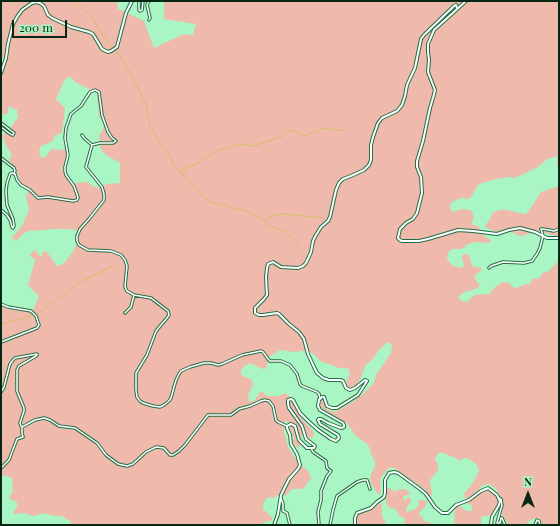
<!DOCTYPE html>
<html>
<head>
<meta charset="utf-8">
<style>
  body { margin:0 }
  #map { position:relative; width:560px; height:526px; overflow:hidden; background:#a9f5c3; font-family:"Playfair Display",serif }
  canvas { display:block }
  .frame { position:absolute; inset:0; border:2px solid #072715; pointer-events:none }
  .north { position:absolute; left:508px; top:474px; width:40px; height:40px; -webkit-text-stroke:3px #a9f5c3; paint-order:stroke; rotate:0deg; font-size:11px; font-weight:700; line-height:16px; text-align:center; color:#072715 }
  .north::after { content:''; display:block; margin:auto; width:14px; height:18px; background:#072715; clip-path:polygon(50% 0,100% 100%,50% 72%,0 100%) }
  .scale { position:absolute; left:12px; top:20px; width:55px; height:18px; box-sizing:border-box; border:2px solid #072715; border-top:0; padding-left:5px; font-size:12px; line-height:14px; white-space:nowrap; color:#072715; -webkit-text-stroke:3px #a9f5c3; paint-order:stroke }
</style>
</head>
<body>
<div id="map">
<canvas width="560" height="526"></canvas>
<div class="frame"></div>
<div class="north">N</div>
<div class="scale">200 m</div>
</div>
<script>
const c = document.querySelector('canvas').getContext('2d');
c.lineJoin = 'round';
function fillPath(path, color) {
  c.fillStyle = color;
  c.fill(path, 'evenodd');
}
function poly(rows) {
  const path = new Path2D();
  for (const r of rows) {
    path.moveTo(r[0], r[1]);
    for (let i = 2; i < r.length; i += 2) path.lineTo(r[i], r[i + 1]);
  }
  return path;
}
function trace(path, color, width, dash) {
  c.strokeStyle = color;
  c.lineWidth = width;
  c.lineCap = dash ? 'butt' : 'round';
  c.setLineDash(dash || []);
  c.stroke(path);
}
fillPath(poly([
  [1,1,117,1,118,9,144,21,154,48,184,34,193,35,196,24,164,19,164,1,559,1,559,166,557,165,557,156,553,157,547,159,538,167,515,178,509,177,496,179,479,184,470,198,467,199,461,198,458,199,451,203,450,205,450,208,453,212,461,209,470,210,472,212,474,218,471,224,479,227,483,235,491,240,490,243,475,242,466,245,464,248,461,249,452,249,448,253,447,259,453,266,462,268,464,266,462,257,463,254,467,254,469,256,472,265,474,267,482,268,481,271,476,274,475,277,475,280,479,284,479,287,473,290,464,292,459,296,459,299,462,301,465,302,468,301,474,295,489,294,495,287,503,282,509,283,513,287,516,288,526,284,529,284,533,279,539,278,543,273,549,271,559,260,559,525,543,525,539,518,533,519,524,525,508,525,507,522,502,514,503,508,501,497,496,489,489,484,483,485,472,496,467,499,465,497,464,494,474,481,478,473,479,470,476,464,467,458,464,458,459,461,455,457,452,457,444,453,438,453,435,459,438,464,438,470,430,480,430,483,432,492,432,495,429,496,424,489,416,483,403,475,396,469,390,467,385,472,380,479,381,492,379,495,377,493,371,483,370,480,371,474,375,467,375,461,371,454,370,448,366,443,364,442,354,434,353,431,351,429,347,423,323,409,321,407,320,404,321,401,323,399,326,408,329,410,335,412,337,411,354,401,362,395,373,384,377,373,391,353,392,346,391,344,388,342,379,350,372,360,365,366,361,378,356,385,351,388,348,387,346,382,350,374,348,368,339,368,327,363,324,363,319,360,315,355,310,352,302,351,293,352,280,350,270,356,266,368,263,369,258,367,250,363,242,368,241,371,241,374,243,376,251,379,253,385,248,395,249,401,252,402,255,400,260,392,263,392,265,395,267,396,279,396,285,393,290,397,301,418,312,430,314,435,312,438,309,438,303,428,300,446,298,448,294,444,293,441,294,438,288,423,287,421,284,422,284,432,288,447,298,463,307,470,310,475,311,478,304,488,301,489,292,489,286,495,283,496,277,495,275,497,272,498,269,497,266,499,263,504,263,510,267,512,269,515,272,517,272,520,270,521,264,522,262,524,259,525,71,525,71,522,62,516,54,516,44,513,33,516,23,513,15,514,13,512,17,507,17,502,10,499,9,497,13,491,12,488,13,480,10,477,1,475,1,306,7,309,24,311,30,312,33,310,39,296,28,285,35,261,34,259,30,256,30,255,34,250,35,250,39,255,41,256,42,256,42,253,44,251,47,252,56,265,58,266,63,264,73,252,81,231,69,229,56,229,29,231,24,233,16,241,12,238,23,224,29,210,26,197,29,189,20,182,16,169,9,160,11,157,12,154,8,149,2,136,11,127,18,117,17,110,8,106,8,113,1,115,1,76,3,73,7,58,1,57],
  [71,77,75,82,97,93,99,116,104,123,104,127,102,132,99,135,100,148,106,155,120,163,120,183,108,184,97,188,86,182,70,184,63,171,63,166,66,157,66,149,59,150,52,149,45,157,43,158,40,156,39,151,41,146,51,142,53,140,55,135,60,134,62,132,65,108,56,99,64,81,66,78],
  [559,186,559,237,539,231,528,234,522,236,519,236,514,233,506,230,502,230,496,232,485,227,486,224,490,220,492,214,494,212,500,210,507,210,519,213,525,214,528,212,541,192],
  [388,487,395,492,397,490,405,489,409,492,410,494,404,496,403,498,403,499,405,500,407,499,408,497,410,497,411,502,406,508,406,512,412,510,417,508,419,504,418,500,428,501,424,508,420,511,419,515,422,517,425,522,430,522,431,525,404,525,405,520,403,517,398,515,398,512,396,510,395,508,391,509,387,505,385,498,387,494,387,488],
  [486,490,495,494,497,497,498,500,498,504,497,507,492,515,486,516,483,516,481,518,481,525,454,525,455,519,454,516,456,508,458,506,460,505,462,508,467,511,472,511,472,505,468,504,468,502,473,499,479,494],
  [381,502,382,507,382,517,386,523,385,525,357,525,357,516,358,514,369,511]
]), '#efbaac');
trace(poly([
  [74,1,92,18,105,38,123,60,146,104,149,121,150,126,162,146,171,158,175,168,183,174,191,185,197,189,201,195,210,202,247,211,261,218,269,226,284,231,295,241,302,250],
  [181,171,201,161,218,150,243,144,254,146,283,136,289,130,299,133,304,136,324,128,335,130,347,130],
  [264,220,274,215,283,214,322,218],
  [1,324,21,319,40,312,82,281,115,265]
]), '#d4be69', 1);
const minor = poly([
  [139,1,139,10,140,11,142,10,143,1],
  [149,1,147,5,150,18,149,20],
  [1,123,14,133,13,135,12,135,9,133,1,127],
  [82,135,84,138,92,145],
  [116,141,113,143,100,143,92,145,86,167,102,187,104,194,104,200,89,219,80,229,77,236,77,241,79,245,88,250,111,251,121,255,125,260,127,266,125,287,127,291,134,295,151,298,168,311,169,315,167,318,156,331,147,355,136,373,136,390,137,397,140,401,143,403,153,406,160,407,164,405,169,401,171,398,176,380,179,374,181,371,190,367,204,363,211,363,218,365,222,364,242,355,261,351,263,352,268,359,270,361,281,361,290,365,297,374,300,384,302,386,317,392,319,394,320,398],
  [1,158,14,168,15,171,14,173],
  [1,210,7,215,10,220,12,227,13,228,14,226,13,219,7,205,6,191,7,183,10,174,12,173,15,174,17,180,21,185,30,190,38,198,48,197,73,201,77,200,78,198,77,194,74,186,66,175,65,171,65,167,68,155,65,138,66,128,71,114,81,106,90,92,95,90,99,92,102,115,108,132,112,138,116,141],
  [489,268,491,266,503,262,524,263,532,261,537,254,540,248,543,236,541,229,543,229,554,231,559,229],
  [1,304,8,307,31,311,36,316,39,325,37,328,1,342],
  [125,313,131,307,134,295],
  [1,392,4,387,10,364,13,360,15,358,37,354,37,355,36,356,19,366,17,370,17,391,24,408,24,411,20,423,21,426,22,427,35,420,44,418,50,420,59,426,75,428,97,443,106,455,118,464,127,466,133,464,146,452,156,447,164,448,170,455,173,455,179,451,185,445,208,415,231,415,239,409,250,406,261,401,265,400,269,401,273,406,276,420,278,422,287,426],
  [311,448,313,452,326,461,327,468,331,471,327,476,321,491,321,500,318,512,319,525],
  [1,468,9,460,17,439,23,437,22,433,22,427],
  [281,498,283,504,283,511,287,513,290,525],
  [499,499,501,499,502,505,497,523,500,523,501,518,502,518,505,525],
  [330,525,333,510,337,496,357,482,363,480,367,480,370,489],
  [535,525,537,520,539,521,540,525]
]);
const tertiary = poly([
  [466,1,434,30,428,44,428,52,429,60,428,72,435,90,433,98,430,108,423,141,417,161,417,167,421,177,422,193,417,213,413,219,406,223,400,229,398,238,400,240,402,241,419,241,428,239,458,230,473,231,497,234,509,230,520,228,535,232,547,238,559,238],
  [1,73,6,58,8,44,13,24,17,17,22,10,32,3,36,2,40,3,44,6,48,15,52,18,71,27,89,32,93,34,102,49,108,52,111,51,117,47,126,13,132,1],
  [367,381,365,380,355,388,350,390,346,388,343,381,340,380,329,380,323,378,317,373,314,367,308,354,304,339,299,332,289,324,279,314,277,313,263,315,259,315,255,313,255,308,264,299,267,295,266,277,267,268,268,264,273,262,281,267,298,268,303,266,306,263,311,252,313,241,316,235,321,227,328,221,330,217,336,190,339,183,343,179,351,176,364,170,369,165,371,160,371,145,373,137,378,123,382,118,397,111,402,105,405,96,407,85,415,68,421,39,424,35,454,6,456,5,457,8],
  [274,525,278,514,281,495,289,479,298,469,300,465,297,454,291,444,290,435,287,428,287,426,291,424,295,426,299,440,307,448,314,448,315,446,306,439,302,426,289,408,288,404,288,400,291,399,293,400,300,413,308,421,318,430,331,439,336,441,339,438,338,435,320,424,318,420,319,419,321,419,328,423,341,428,344,427,344,425,343,423,320,410,318,406,319,400,322,397,324,397,327,406,332,408,337,408,358,395,367,381],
  [355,525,355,518,357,513,371,508,377,502,384,497,385,493,385,480,389,473,394,472,398,473,420,489,426,494,435,507,442,513,448,513,456,505,469,500,481,491,488,488,497,495,500,501,499,505,492,517,491,525]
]);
trace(minor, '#206e43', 3.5);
trace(tertiary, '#206e43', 4);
trace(minor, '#fff', 1.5);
trace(tertiary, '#fff', 2);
</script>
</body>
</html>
